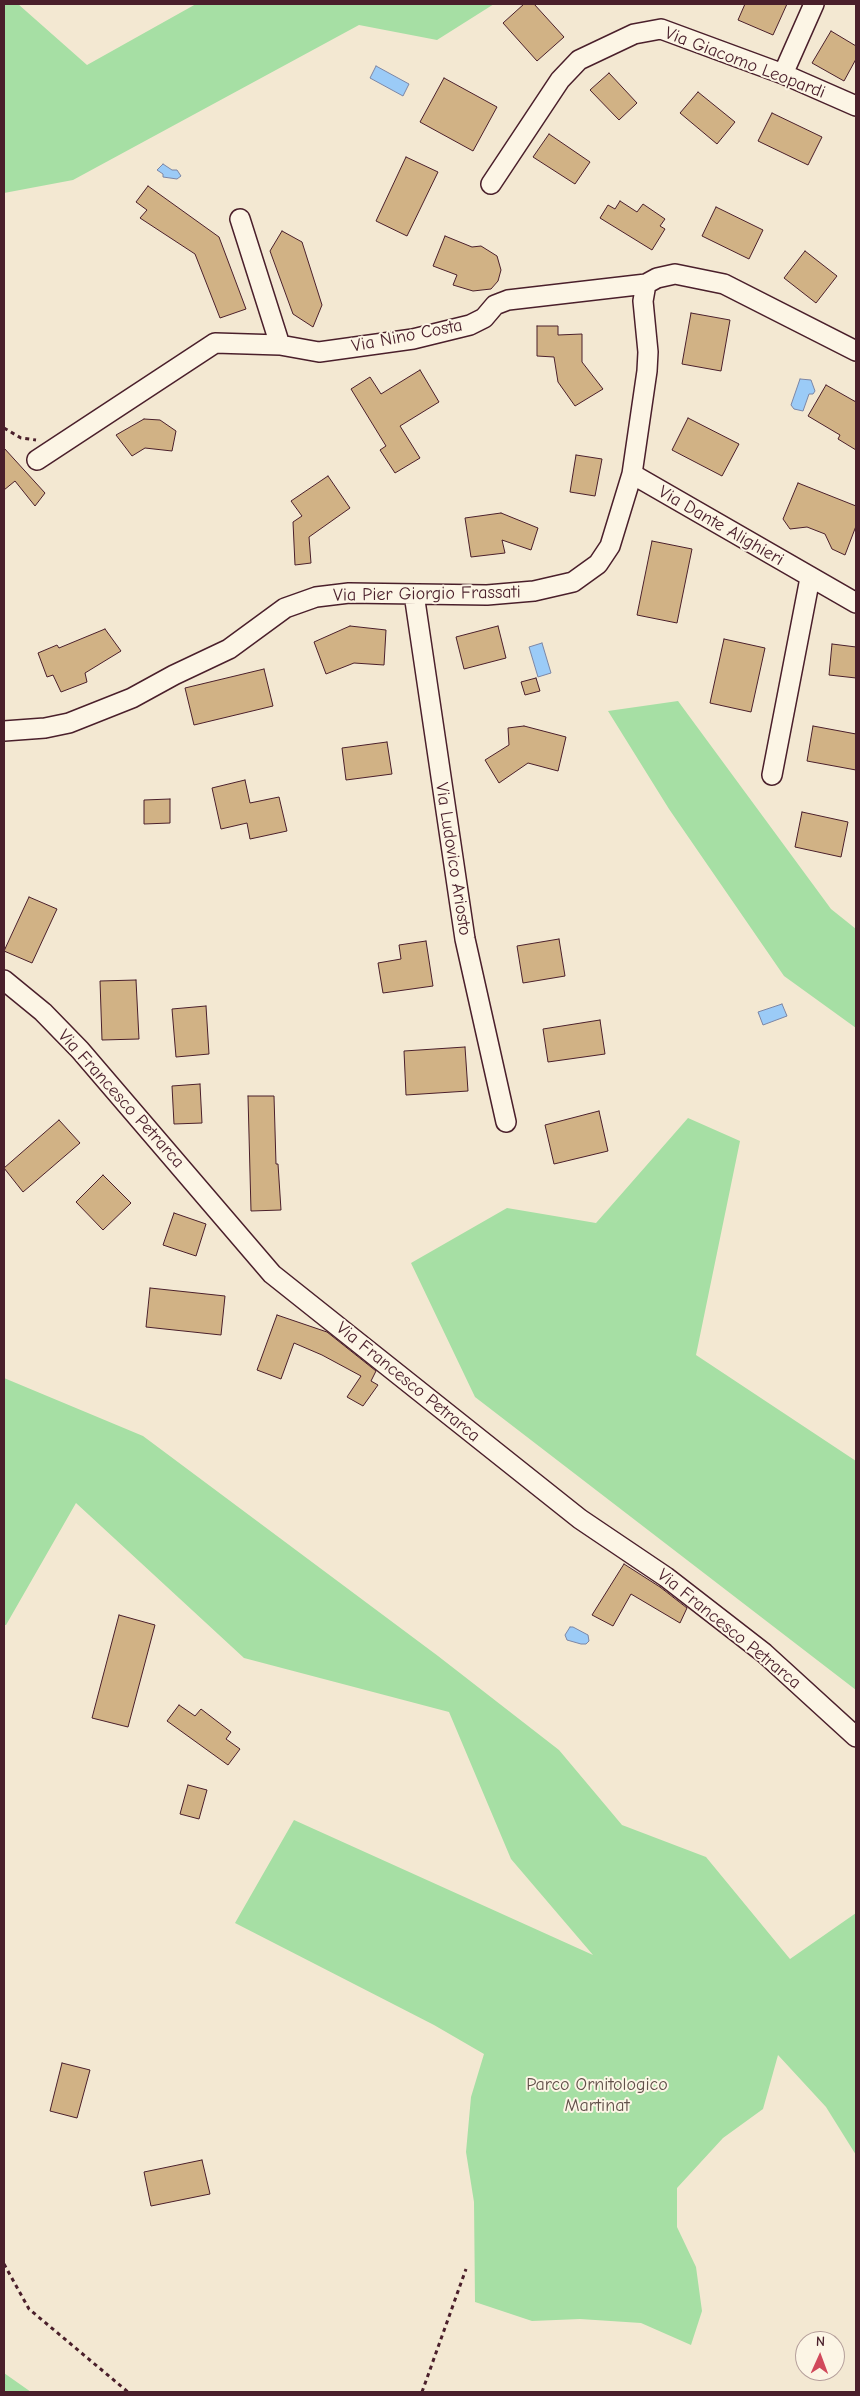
<!DOCTYPE html>
<html>
<head>
<meta charset="utf-8">
<style>
  body { margin:0 }
  #map { position:relative; width:860px; height:2396px; overflow:hidden; background:#f3e8d2; font-family:"Comic Neue",sans-serif }
  canvas { display:block }
  .frame { position:absolute; inset:0; border:5px solid #4a1f2b; pointer-events:none }
  .north { position:absolute; left:795px; top:2331px; width:50px; height:50px; box-sizing:border-box; background:#fcf5e5; border:1px solid #b59f9b; border-radius:50%; rotate:2deg; font-size:14px; font-weight:700; line-height:20px; text-align:center; color:#4a1f2b }
  .north::after { content:''; display:block; margin:auto; width:18px; height:22px; background:#d1495b; clip-path:polygon(50% 0,100% 100%,50% 72%,0 100%) }
</style>
</head>
<body>
<div id="map">
<canvas width="860" height="2396"></canvas>
<div class="frame"></div>
<div class="north">N</div>
</div>
<script>
const c = document.querySelector('canvas').getContext('2d');
c.lineJoin = 'round';
function fillPath(path, color) {
  c.fillStyle = color;
  c.fill(path, 'evenodd');
}
function poly(rows) {
  const path = new Path2D();
  for (const r of rows) {
    path.moveTo(r[0], r[1]);
    for (let i = 2; i < r.length; i += 2) path.lineTo(r[i], r[i + 1]);
  }
  return path;
}
function trace(path, color, width, dash) {
  c.strokeStyle = color;
  c.lineWidth = width;
  c.lineCap = dash ? 'butt' : 'round';
  c.setLineDash(dash || []);
  c.stroke(path);
}
function label(font, color, halo, rows, align = 'center') {
  c.font = font + ' "Comic Neue",sans-serif';
  c.lineWidth = 4;
  c.setLineDash([]);
  c.textBaseline = 'middle';
  c.strokeStyle = halo;
  c.fillStyle = color;
  for (const [text, x, y, turn = 0] of rows) {
    c.save();
    c.translate(x, y);
    c.rotate((+turn || 0) * Math.PI / 180);
    c.textAlign = isNaN(turn) ? turn : align;
    if (halo) c.strokeText(text, 0, 0);
    c.fillText(text, 0, 0);
    c.restore();
  }
}
fillPath(poly([
  [4,4,18,4,87,65,196,4,494,4,437,40,359,25,73,180,4,193],
  [678,701,831,909,856,929,856,1028,784,976,669,809,608,711],
  [688,1118,740,1141,696,1355,856,1461,856,1690,475,1397,411,1263,507,1208,596,1223],
  [4,1378,143,1436,438,1656,559,1750,622,1825,706,1857,790,1959,856,1913,856,2155,826,2107,778,2055,763,2109,723,2138,677,2188,677,2227,696,2267,702,2311,691,2345,641,2323,580,2319,532,2321,475,2302,474,2202,466,2152,471,2097,484,2054,434,2025,235,1923,294,1820,593,1955,511,1859,449,1712,244,1658,76,1503,6,1625,4,1625],
  [4,2373,31,2392,4,2392]
]), '#a6dfa4');
const water = poly([
  [376,66,409,84,403,96,370,78,376,66],
  [163,164,172,170,177,170,181,176,177,179,163,177,163,174,157,170,163,164],
  [800,379,811,380,815,391,813,394,809,394,803,411,794,409,791,405,800,379],
  [542,643,551,673,538,677,529,647,542,643],
  [782,1004,787,1016,763,1025,758,1012,782,1004],
  [570,1627,573,1627,588,1635,589,1641,586,1644,581,1644,567,1640,565,1635,570,1627]
]);
fillPath(water, '#9bcbf7');
trace(water, '#7b86a5', 1);
const building = poly([
  [524,4,534,4,564,37,537,61,503,23,524,4],
  [745,4,787,4,773,35,738,20,745,4],
  [831,31,856,46,856,59,844,81,812,63,831,31],
  [609,73,637,103,619,120,590,90,609,73],
  [444,78,497,107,473,151,420,122,444,78],
  [698,92,735,122,717,144,680,113,698,92],
  [772,113,822,137,808,165,758,141,772,113],
  [549,134,590,162,575,184,533,157,549,134],
  [406,157,438,172,407,236,376,221,406,157],
  [148,186,219,237,246,309,220,318,195,254,140,218,147,210,136,202,148,186],
  [620,201,637,212,643,204,665,219,660,226,665,229,652,250,600,218,608,205,615,209,620,201],
  [716,207,763,230,749,259,702,236,716,207],
  [282,231,302,242,322,305,313,327,293,314,270,251,282,231],
  [445,236,472,247,481,246,497,256,501,270,498,281,491,289,473,291,453,285,457,275,433,266,445,236],
  [805,251,837,276,816,303,784,278,805,251],
  [691,313,730,320,721,371,682,364,691,313],
  [537,326,558,326,558,335,582,334,582,362,603,389,575,406,558,382,554,357,537,356,537,326],
  [420,370,439,402,400,426,420,458,395,473,380,450,386,446,351,389,370,377,381,394,420,370],
  [826,385,856,402,856,450,838,439,840,435,808,416,826,385],
  [688,418,739,444,722,476,672,450,688,418],
  [144,419,160,420,176,431,172,451,145,448,132,456,116,435,144,419],
  [4,448,45,493,35,506,15,481,4,490,4,448],
  [576,455,602,459,595,496,570,492,576,455],
  [328,476,350,508,309,537,311,563,295,565,293,522,302,516,291,501,328,476],
  [798,483,856,506,856,526,845,555,832,549,825,534,807,527,790,529,783,519,798,483],
  [501,513,538,528,531,550,502,540,505,553,471,557,465,518,501,513],
  [652,541,692,549,677,623,637,615,652,541],
  [350,626,386,630,384,665,354,663,326,674,314,642,350,626],
  [498,626,506,658,464,669,456,637,498,626],
  [105,629,121,651,85,673,87,682,61,692,53,675,47,677,38,653,57,645,59,648,105,629],
  [724,639,765,648,751,712,710,703,724,639],
  [832,644,856,647,856,678,829,675,832,644],
  [264,669,273,706,194,725,185,688,264,669],
  [536,678,540,691,525,695,521,682,536,678],
  [524,726,566,737,558,771,528,763,499,783,485,760,509,745,508,728,524,726],
  [813,726,856,734,856,770,807,761,813,726],
  [387,742,392,774,346,780,342,748,387,742],
  [245,780,250,803,279,797,287,831,250,839,247,823,221,829,212,788,245,780],
  [170,799,170,823,144,824,144,800,170,799],
  [802,812,848,822,841,857,795,847,802,812],
  [29,897,57,909,32,963,4,951,29,897],
  [559,939,565,976,523,983,517,946,559,939],
  [426,941,433,986,383,993,378,963,401,959,399,945,426,941],
  [136,980,139,1039,102,1040,100,981,136,980],
  [206,1006,209,1054,176,1057,172,1009,206,1006],
  [600,1020,605,1054,548,1062,543,1029,600,1020],
  [465,1047,468,1091,406,1095,404,1051,465,1047],
  [200,1084,202,1123,174,1124,172,1086,200,1084],
  [248,1096,274,1096,276,1164,278,1164,281,1210,251,1211,248,1096],
  [599,1111,608,1151,554,1164,545,1125,599,1111],
  [59,1120,80,1143,23,1192,4,1168,59,1120],
  [103,1175,131,1203,103,1230,76,1202,103,1175],
  [174,1213,206,1224,196,1256,163,1245,174,1213],
  [150,1288,225,1296,221,1335,146,1327,150,1288],
  [277,1315,327,1332,376,1371,371,1381,378,1385,363,1406,347,1397,361,1376,322,1355,294,1343,281,1379,257,1370,277,1315],
  [624,1564,660,1587,687,1608,680,1623,631,1594,613,1626,592,1615,624,1564],
  [119,1615,155,1625,128,1727,92,1718,119,1615],
  [179,1705,195,1716,201,1709,231,1732,226,1739,240,1749,228,1765,167,1721,179,1705],
  [188,1785,207,1790,199,1819,180,1814,188,1785],
  [62,2063,90,2070,77,2118,50,2111,62,2063],
  [202,2160,210,2194,151,2206,144,2172,202,2160]
]);
fillPath(building, '#d1b285');
trace(building, '#4a1f2b', 1);
const street = poly([
  [783,74,814,4],
  [491,184,560,80,579,60,634,34,661,29,783,74,856,106],
  [240,219,280,345],
  [37,460,215,343,280,345,319,352,413,339,470,325,484,318,495,305,508,300,646,284],
  [632,474,856,603],
  [414,594,465,939,506,1122],
  [4,731,45,728,69,723,132,698,174,675,229,649,285,608,316,597,349,593,487,595,534,591,573,582,598,564,610,546,632,474,647,371,648,352,643,301,646,284,657,278,675,274,724,284,856,351],
  [772,775,810,578],
  [4,980,43,1012,80,1050,272,1274,580,1519,666,1577,764,1653,856,1737]
]);
trace(street, '#4a1f2b', 22);
trace(poly([
  [4,428,21,438,36,440],
  [4,2264,29,2309,128,2392],
  [422,2392,466,2269]
]), '#4a1f2b', 3, [4, 4]);
trace(street, '#fcf5e5', 19);
label('18px', '#4a1f2b', '#fcf5e5', [
  ["Via Giacomo Leopardi",745,63,21],
  ["Via Nino Costa",407,336,-11],
  ["Via Dante Alighieri",721,526,30],
  ["Via Pier Giorgio Frassati",427,594,-1],
  ["Via Ludovico Ariosto",453,859,81],
  ["Via Francesco Petrarca",121,1099,48],
  ["Via Francesco Petrarca",408,1382,39],
  ["Via Francesco Petrarca",729,1629,39]
]);
label('18px', '#614f49', '#fcf5e5', [
  ["Parco Ornitologico",597,2085],
  ["Martinat",597,2106]
]);
</script>
</body>
</html>
